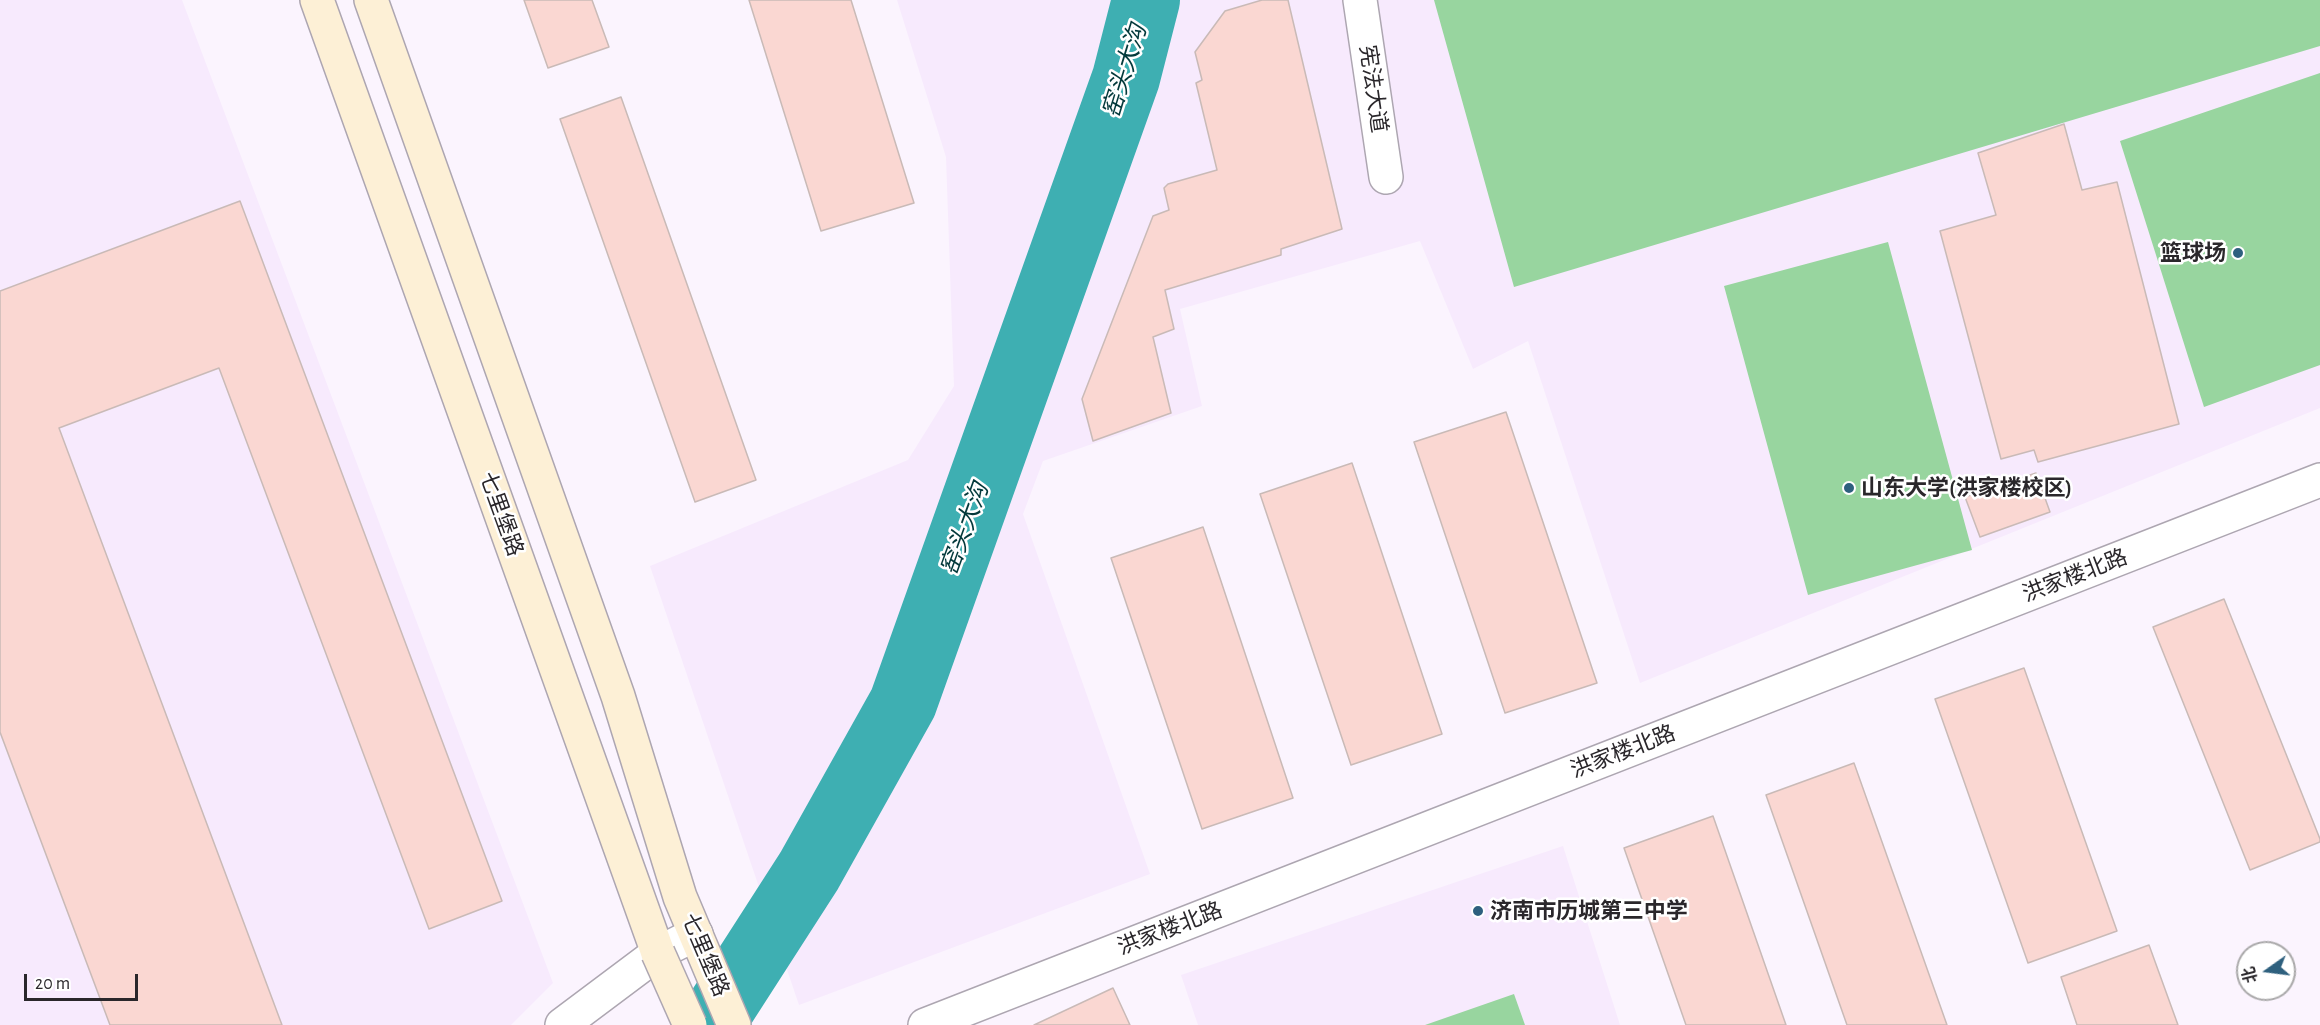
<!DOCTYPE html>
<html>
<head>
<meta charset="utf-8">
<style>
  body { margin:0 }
  #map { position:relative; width:2320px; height:1025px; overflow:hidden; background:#fbf4fe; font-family:"Alegreya Sans","Noto Sans SC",sans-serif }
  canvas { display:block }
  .north { position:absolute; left:2236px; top:941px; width:60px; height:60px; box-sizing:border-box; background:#fff; border:2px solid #aaa9aa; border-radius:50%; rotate:256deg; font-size:16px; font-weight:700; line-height:24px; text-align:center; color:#2a272b }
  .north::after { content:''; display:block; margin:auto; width:21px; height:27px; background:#2e607e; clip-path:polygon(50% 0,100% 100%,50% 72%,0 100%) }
  .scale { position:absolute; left:24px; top:974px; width:114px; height:27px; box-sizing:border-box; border:3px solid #2a272b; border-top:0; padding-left:8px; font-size:18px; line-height:21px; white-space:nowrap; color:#2a272b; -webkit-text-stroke:4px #fff; paint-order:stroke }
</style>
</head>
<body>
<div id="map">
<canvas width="2320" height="1025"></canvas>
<div class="north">北</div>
<div class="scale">20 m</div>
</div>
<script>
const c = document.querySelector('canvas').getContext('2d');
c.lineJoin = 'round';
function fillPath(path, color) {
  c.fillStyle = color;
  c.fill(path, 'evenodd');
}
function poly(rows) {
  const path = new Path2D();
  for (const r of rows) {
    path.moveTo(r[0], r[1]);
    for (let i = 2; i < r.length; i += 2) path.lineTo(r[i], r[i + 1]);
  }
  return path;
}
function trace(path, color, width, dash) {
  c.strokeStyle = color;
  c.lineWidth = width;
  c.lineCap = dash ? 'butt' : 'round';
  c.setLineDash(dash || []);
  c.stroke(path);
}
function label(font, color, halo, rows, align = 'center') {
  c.font = font + ' "Alegreya Sans","Noto Sans SC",sans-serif';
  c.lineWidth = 5;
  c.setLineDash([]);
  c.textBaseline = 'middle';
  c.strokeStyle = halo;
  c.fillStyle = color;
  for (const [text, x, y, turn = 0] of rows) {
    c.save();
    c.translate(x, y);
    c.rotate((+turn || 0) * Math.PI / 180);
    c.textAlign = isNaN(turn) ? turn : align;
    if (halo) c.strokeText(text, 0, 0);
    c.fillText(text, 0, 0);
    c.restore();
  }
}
fillPath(poly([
  [0,0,182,0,553,983,511,1025,0,1025],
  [897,0,2320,0,2320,408,1640,683,1528,341,1473,369,1420,241,1180,309,1202,406,1043,461,1023,514,1150,874,799,1005,650,566,908,460,954,386,946,157],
  [1563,846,1620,1025,1198,1025,1181,975]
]), '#f7eafd');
fillPath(poly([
  [1434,0,2320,0,2320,46,1514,287],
  [2320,73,2320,365,2204,407,2120,141],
  [1888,242,1972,550,1808,595,1724,286],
  [1514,994,1525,1025,1425,1025]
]), '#98d59f');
trace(poly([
  [710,1025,809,871,903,703,1126,78,1146,0]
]), '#3eafb2', 68);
const building = poly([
  [524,0,592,0,609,47,548,68,524,0],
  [749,0,851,0,914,203,821,231,749,0],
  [1262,0,1288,0,1342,229,1281,249,1281,255,1165,290,1174,329,1153,337,1171,413,1093,441,1082,399,1153,216,1169,210,1164,188,1168,184,1217,170,1196,83,1202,80,1195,52,1225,11,1262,0],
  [621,97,756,480,695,502,560,119,621,97],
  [2064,124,2082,190,2117,182,2179,424,2038,462,2034,450,2001,459,1940,231,1996,215,1978,153,2064,124],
  [240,201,502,901,429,929,219,368,59,428,282,1025,110,1025,0,732,0,291,240,201],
  [1506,412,1597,683,1505,713,1414,442,1506,412],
  [1352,463,1442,734,1351,765,1260,494,1352,463],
  [2036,473,2050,512,1980,537,1965,497,2036,473],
  [1203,527,1293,798,1202,829,1111,558,1203,527],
  [2224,599,2320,839,2320,842,2250,870,2153,627,2224,599],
  [2024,668,2117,931,2028,963,1935,699,2024,668],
  [1854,763,1947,1025,1847,1025,1766,795,1854,763],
  [1713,816,1786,1025,1686,1025,1624,848,1713,816],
  [2149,945,2178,1025,2077,1025,2061,977,2149,945],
  [1113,988,1130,1025,1034,1025,1113,988]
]);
fillPath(building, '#fad7d2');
trace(building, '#c9bab7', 1.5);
const minor = poly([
  [1360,0,1386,177],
  [562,1025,658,953,696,934]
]);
const tertiary = poly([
  [925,1025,2320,480]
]);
const secondary = poly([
  [317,0,658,953],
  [371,0,618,696,680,897,734,1025]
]);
trace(minor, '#ada6b1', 36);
trace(tertiary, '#ada6b1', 36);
trace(secondary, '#ada6b1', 36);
trace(minor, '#fff', 33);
trace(tertiary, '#fff', 33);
trace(secondary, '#fdf0d6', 33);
const secondaryBridge = poly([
  [658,953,690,1025]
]);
trace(secondaryBridge, '#ada6b1', 36, []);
trace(secondaryBridge, '#fdf0d6', 33);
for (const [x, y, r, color] of [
  [2238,253,6,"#2e607e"],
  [1849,488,6,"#2e607e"],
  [1478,911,6,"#2e607e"]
]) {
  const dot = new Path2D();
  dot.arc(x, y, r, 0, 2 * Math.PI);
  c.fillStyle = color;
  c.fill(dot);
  trace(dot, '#fff', 2);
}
label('22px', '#2a272b', '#fff', [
  ["宪法大道",1373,89,82],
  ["七里堡路",501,514,70],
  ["洪家楼北路",2075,576,-21],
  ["洪家楼北路",1623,752,-21],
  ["洪家楼北路",1170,929,-21],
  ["七里堡路",705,955,67]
]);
label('bold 22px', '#2a272b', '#fff', [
  ["篮球场",2226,253,"right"],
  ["山东大学(洪家楼校区)",1861,488],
  ["济南市历城第三中学",1490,911]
], 'left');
label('italic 24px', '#03393b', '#fff', [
  ["窑头大沟",1125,71,-73],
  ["窑头大沟",965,529,-70]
]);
</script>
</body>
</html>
